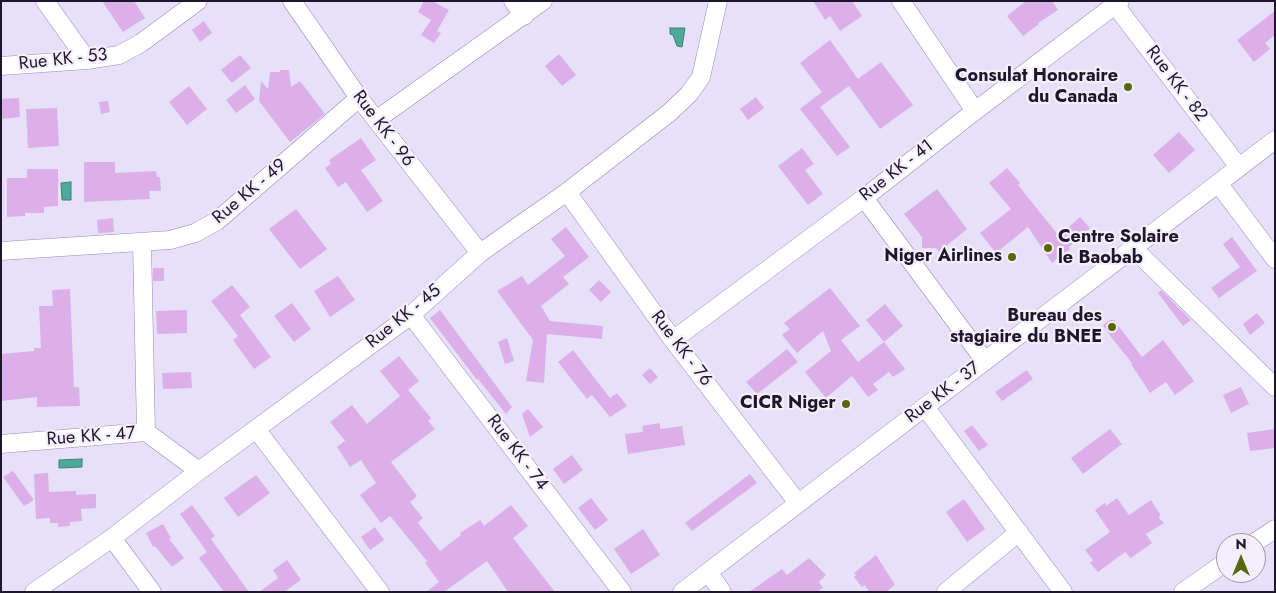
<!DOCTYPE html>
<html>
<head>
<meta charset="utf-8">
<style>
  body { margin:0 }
  #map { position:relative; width:1276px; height:593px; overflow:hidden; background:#e7e0f9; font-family:Jost,sans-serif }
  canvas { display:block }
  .frame { position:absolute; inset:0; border:2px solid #1e162c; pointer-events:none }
  .north { position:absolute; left:1216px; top:533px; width:50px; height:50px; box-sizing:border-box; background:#f3effc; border:1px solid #9e98a9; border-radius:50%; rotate:0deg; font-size:14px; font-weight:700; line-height:20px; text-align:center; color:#1e162c }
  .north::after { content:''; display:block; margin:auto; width:18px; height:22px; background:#59670d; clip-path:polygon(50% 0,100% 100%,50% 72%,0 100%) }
</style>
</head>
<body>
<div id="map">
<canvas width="1276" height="593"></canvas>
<div class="frame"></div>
<div class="north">N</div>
</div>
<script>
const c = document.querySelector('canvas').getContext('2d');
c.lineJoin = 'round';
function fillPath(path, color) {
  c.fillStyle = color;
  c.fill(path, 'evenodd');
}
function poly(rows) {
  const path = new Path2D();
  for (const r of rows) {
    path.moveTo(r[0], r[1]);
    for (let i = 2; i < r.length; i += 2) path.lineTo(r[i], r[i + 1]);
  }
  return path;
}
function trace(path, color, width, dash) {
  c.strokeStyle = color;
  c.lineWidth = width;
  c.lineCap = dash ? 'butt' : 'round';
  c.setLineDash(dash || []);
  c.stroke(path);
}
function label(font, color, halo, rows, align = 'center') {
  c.font = font + ' Jost,sans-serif';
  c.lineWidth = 4.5;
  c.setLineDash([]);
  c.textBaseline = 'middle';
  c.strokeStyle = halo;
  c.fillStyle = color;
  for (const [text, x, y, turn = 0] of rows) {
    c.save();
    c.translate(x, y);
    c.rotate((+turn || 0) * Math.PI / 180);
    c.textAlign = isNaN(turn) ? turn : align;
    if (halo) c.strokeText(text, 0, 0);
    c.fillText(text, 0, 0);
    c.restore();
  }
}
const water = poly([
  [670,28,685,28,682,47,677,46,673,35,670,34,670,28],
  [71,182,71,200,62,200,61,183,71,182],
  [82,459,82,467,59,468,59,460,82,459]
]);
fillPath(water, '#4daa98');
trace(water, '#3f7e78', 1);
fillPath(poly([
  [102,1,134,1,145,18,123,32],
  [424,1,432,1,449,10,437,31,441,33,434,43,421,35,431,20,418,12],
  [813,1,852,1,862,16,840,31,830,16,825,20],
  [1026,1,1052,1,1058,10,1038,23,1039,24,1023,36,1007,16],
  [1275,11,1275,35,1265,43,1270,49,1254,62,1237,40],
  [204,21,212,33,200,42,192,30],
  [830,40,858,79,881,62,913,105,880,129,849,86,820,107,850,147,837,156,800,109,822,92,800,63],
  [559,54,576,75,562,86,545,66],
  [240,55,251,68,232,83,221,70],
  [280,70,289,70,291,87,300,81,325,114,290,142,259,101,261,81,268,89,270,72,280,72],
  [245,85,255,99,236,113,226,100],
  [189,86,207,109,187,125,169,102],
  [756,97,764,108,748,120,740,109],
  [19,98,20,117,2,119,1,99],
  [108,101,110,112,101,114,99,102],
  [57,108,59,146,28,148,26,109],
  [1179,132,1195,150,1169,173,1153,155],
  [361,138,376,160,361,170,383,201,367,212,346,182,338,187,325,168,331,164,329,160],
  [802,148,814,164,805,170,823,194,808,205,778,166],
  [84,162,115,162,115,173,156,171,157,177,160,177,161,191,149,191,150,199,84,202],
  [1007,168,1020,183,1018,185,1059,236,1080,217,1090,228,1069,247,1070,249,1052,263,1028,227,996,253,980,233,1011,209,989,183],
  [27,169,58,169,58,206,44,207,44,213,25,213,25,216,7,217,7,178,27,178],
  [937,189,967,229,939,252,936,248,922,248,922,237,904,214],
  [296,209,327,249,300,269,269,229],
  [113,218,114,232,98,233,97,220],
  [566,227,589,257,563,277,569,284,541,306,550,321,603,326,602,339,547,334,544,383,526,381,533,340,497,291,522,276,528,285,565,256,551,239],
  [1232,237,1257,271,1219,298,1211,288,1240,267,1223,244],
  [153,268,164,268,164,281,153,281],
  [338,276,355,300,330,317,314,291],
  [599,280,611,292,601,302,589,290],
  [232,285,250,307,240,315,271,357,254,369,233,340,238,336,211,301],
  [830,288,860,326,841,340,858,362,884,342,905,369,893,377,889,372,873,384,878,390,868,397,852,376,826,398,805,372,831,351,823,331,797,353,782,335,790,329,784,323],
  [70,289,74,387,79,387,80,406,37,407,37,397,1,401,1,354,34,351,34,348,41,348,39,306,53,306,52,290],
  [1161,290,1191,320,1183,326,1158,293],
  [292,303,311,329,294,342,274,316],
  [885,304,903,326,884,342,866,320],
  [187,310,187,333,157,334,156,311],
  [440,310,512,407,506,414,478,379,477,380,430,318],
  [1257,313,1265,323,1250,335,1243,324],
  [1110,320,1114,320,1142,357,1163,340,1194,381,1175,395,1166,382,1150,393,1131,364,1132,363,1111,337,1103,325],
  [507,338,514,361,505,364,498,342],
  [787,349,798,362,757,394,746,382],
  [573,350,610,398,617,393,627,406,610,417,592,395,587,399,558,362],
  [399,356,419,381,408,390,431,418,428,421,435,429,391,462,417,496,410,502,423,518,418,523,440,551,461,535,460,533,480,520,484,526,511,505,528,526,513,538,555,592,508,592,487,561,444,592,426,592,439,582,425,563,427,561,390,516,381,523,360,495,376,483,361,460,350,467,337,447,345,441,330,422,352,405,367,424,400,396,380,371],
  [650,368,658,377,650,384,642,375],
  [1027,370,1033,379,1002,401,995,392],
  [191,372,192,388,163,389,162,373],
  [1241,387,1249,404,1231,413,1223,395],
  [528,409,543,427,530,437,522,414],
  [660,423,660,429,682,426,685,445,628,454,625,434,643,432,642,426],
  [972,425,988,445,979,451,964,431],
  [1110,429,1122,444,1083,474,1071,458],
  [1275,429,1275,448,1250,451,1247,433],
  [572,455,583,470,564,484,553,469],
  [13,471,34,500,24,506,3,477],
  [48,473,49,492,76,491,76,495,96,494,96,508,81,509,82,521,70,522,70,526,58,527,58,523,50,523,50,518,36,519,34,474],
  [750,474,757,483,692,531,685,523],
  [256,475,270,493,238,517,224,498],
  [591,498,608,520,595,530,578,508],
  [1117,498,1129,515,1151,500,1160,514,1159,518,1164,523,1146,534,1152,543,1131,558,1125,552,1098,572,1090,563,1093,560,1085,550,1110,532,1095,510,1105,503,1106,506],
  [964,499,985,529,967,542,946,512],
  [192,505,215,536,211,539,249,592,224,592,199,558,207,552,180,514],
  [163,524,171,538,169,539,184,558,172,567,155,546,153,547,146,533],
  [375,527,384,540,370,550,361,537],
  [643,529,660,555,631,574,614,549],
  [876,555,895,585,886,592,869,592,865,585,862,587,854,577,856,575,854,573],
  [809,558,826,575,819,582,823,588,817,592,749,592,782,569,787,575],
  [287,560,301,580,284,592,259,592,278,578,273,570]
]), '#dcafe8');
const minor = poly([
  [45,1,87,60],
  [292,1,359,98,480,253],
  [513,1,524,16],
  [901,1,975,111],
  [1112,1,1239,167],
  [1,66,87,60,119,55,141,43,198,1],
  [376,120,543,1],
  [1218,183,1275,259],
  [567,192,673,340,798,503],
  [864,198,985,361],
  [142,242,146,432],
  [1133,248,1275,387],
  [1,251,170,240,195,233,217,221,359,98],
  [411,315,622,592],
  [673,340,864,198,975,111,1120,1],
  [925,407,1063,592],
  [256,429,380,592],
  [1,444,146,432,199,471],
  [112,538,152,592],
  [1254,543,1275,529],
  [708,572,722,592],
  [34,592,112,538,199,471,411,315,480,253,567,192,669,113,689,94,701,77,718,1],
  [682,592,1275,140],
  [946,592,1019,532],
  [1183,592,1226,562]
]);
trace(minor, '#9785bf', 19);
trace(minor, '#fff', 18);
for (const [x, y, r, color] of [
  [1128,87,5,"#59670d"],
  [1048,248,5,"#59670d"],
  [1012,257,5,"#59670d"],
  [1112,327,5,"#59670d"],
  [846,404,5,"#59670d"]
]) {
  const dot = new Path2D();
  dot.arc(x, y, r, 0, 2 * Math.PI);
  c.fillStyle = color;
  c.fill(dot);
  trace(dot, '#f3effc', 2);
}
label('18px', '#1e162c', '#f3effc', [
  ["Rue KK - 53",63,60,-6],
  ["Rue KK - 82",1176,84,53],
  ["Rue KK - 96",383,129,53],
  ["Rue KK - 41",897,171,-38],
  ["Rue KK - 49",250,192,-40],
  ["Rue KK - 45",404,317,-39],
  ["Rue KK - 76",681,349,53],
  ["Rue KK - 37",943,393,-37],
  ["Rue KK - 47",91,437,-4],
  ["Rue KK - 74",517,453,53]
]);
label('bold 18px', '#1e162c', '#f3effc', [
  ["Consulat Honoraire",1118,77],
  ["du Canada",1118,98],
  ["Centre Solaire",1058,238,"left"],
  ["le Baobab",1058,259,"left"],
  ["Niger Airlines",1002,257],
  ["Bureau des",1102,317],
  ["stagiaire du BNEE",1102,338],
  ["CICR Niger",836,404]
], 'right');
</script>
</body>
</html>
